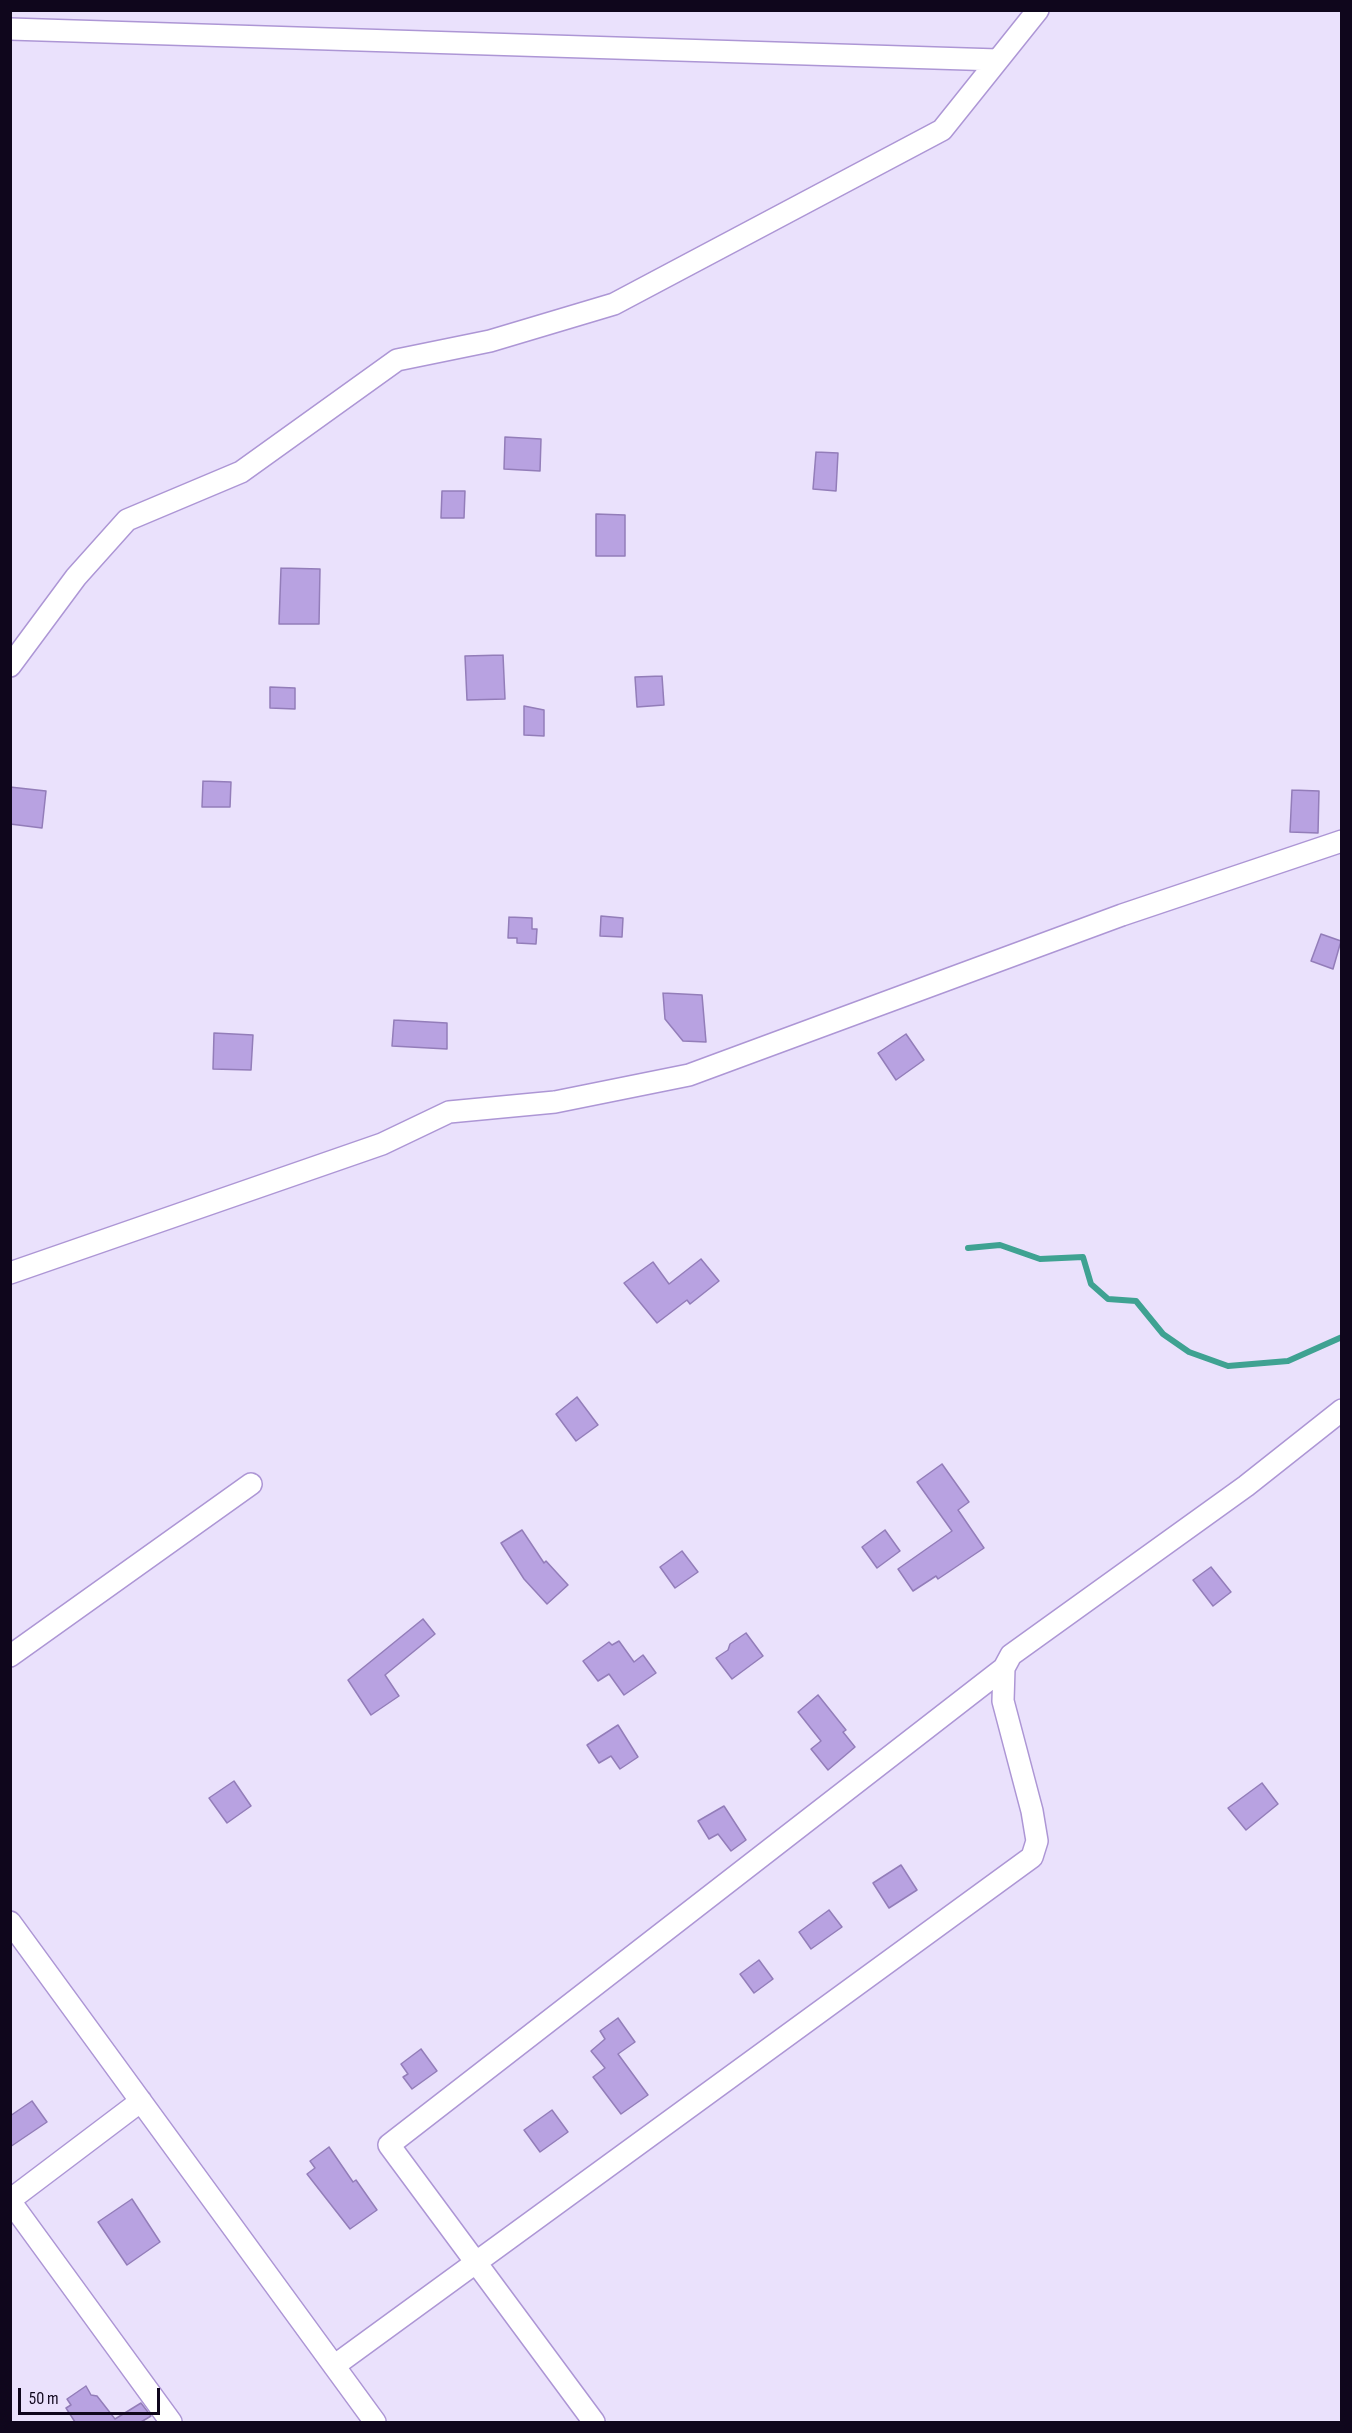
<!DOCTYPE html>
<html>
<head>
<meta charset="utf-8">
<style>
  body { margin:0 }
  #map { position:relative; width:1352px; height:2433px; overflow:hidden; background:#eae1fc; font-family:"Sofia Sans Condensed",sans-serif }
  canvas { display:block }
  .frame { position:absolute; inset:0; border:12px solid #0f061c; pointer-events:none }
  .scale { position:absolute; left:18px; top:2388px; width:142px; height:27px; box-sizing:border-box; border:3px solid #0f061c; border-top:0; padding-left:8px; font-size:18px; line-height:21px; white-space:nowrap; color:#0f061c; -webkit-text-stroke:4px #eae1fc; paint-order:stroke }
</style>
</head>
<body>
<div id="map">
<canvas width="1352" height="2433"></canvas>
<div class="frame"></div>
<div class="scale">50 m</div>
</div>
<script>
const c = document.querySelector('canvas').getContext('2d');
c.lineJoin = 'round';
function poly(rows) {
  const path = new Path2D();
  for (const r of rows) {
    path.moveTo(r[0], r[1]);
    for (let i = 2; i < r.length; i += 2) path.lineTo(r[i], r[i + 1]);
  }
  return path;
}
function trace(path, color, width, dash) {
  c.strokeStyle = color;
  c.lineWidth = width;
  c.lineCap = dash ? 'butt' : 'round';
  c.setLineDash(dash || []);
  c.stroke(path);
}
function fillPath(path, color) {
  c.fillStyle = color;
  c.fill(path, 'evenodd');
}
trace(poly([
  [968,1248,1000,1245,1040,1259,1083,1257,1091,1284,1108,1299,1136,1301,1163,1334,1189,1352,1228,1366,1288,1361,1342,1337]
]), '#3fa292', 6);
const building = poly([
  [505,437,541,439,540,471,504,469,505,437],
  [816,452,838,453,836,491,813,489,816,452],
  [442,491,465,491,464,518,441,518,442,491],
  [596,514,625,515,625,556,596,556,596,514],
  [281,568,320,569,319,624,279,624,281,568],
  [503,655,505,699,467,700,465,656,503,655],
  [662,676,664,705,637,707,635,677,662,676],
  [270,687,295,688,295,709,270,708,270,687],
  [524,706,544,710,544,736,524,735,524,706],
  [203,781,231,782,230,807,202,807,203,781],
  [10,787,46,791,42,828,10,824,10,787],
  [1292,790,1319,791,1318,833,1290,832,1292,790],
  [601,916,623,918,622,937,600,936,601,916],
  [509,917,532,918,532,929,537,929,536,944,517,943,517,938,508,938,509,917],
  [1321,934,1341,941,1333,969,1311,961,1321,934],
  [663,993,702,995,706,1042,683,1041,665,1019,663,993],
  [394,1020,447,1023,447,1049,392,1046,394,1020],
  [214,1033,253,1035,251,1070,213,1069,214,1033],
  [906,1034,924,1060,896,1080,878,1053,906,1034],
  [701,1259,719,1281,690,1304,687,1300,657,1323,624,1283,653,1262,669,1284,701,1259],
  [577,1397,598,1425,576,1441,556,1414,577,1397],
  [942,1464,969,1502,958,1510,984,1548,938,1579,936,1576,913,1591,898,1569,952,1531,917,1482,942,1464],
  [522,1530,544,1563,546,1561,568,1585,547,1604,524,1579,501,1543,522,1530],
  [885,1530,900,1551,877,1568,862,1547,885,1530],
  [682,1551,698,1572,675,1588,660,1567,682,1551],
  [1211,1567,1231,1592,1213,1606,1193,1580,1211,1567],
  [423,1619,435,1634,385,1675,399,1696,371,1715,348,1680,423,1619],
  [746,1633,763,1656,732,1679,716,1658,728,1650,730,1644,746,1633],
  [619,1641,634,1662,643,1655,656,1673,624,1695,609,1674,598,1681,583,1661,609,1642,612,1645,619,1641],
  [818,1695,846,1730,843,1732,855,1747,828,1770,811,1749,821,1741,798,1712,818,1695],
  [618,1725,638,1757,620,1769,611,1756,599,1763,587,1745,618,1725],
  [234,1781,251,1806,227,1823,209,1798,234,1781],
  [1262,1783,1278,1804,1246,1830,1228,1808,1262,1783],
  [724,1806,746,1840,731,1851,718,1834,709,1839,698,1821,724,1806],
  [901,1865,917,1890,889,1908,873,1883,901,1865],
  [829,1910,842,1927,811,1949,799,1932,829,1910],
  [759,1960,773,1979,754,1993,740,1974,759,1960],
  [618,2018,635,2042,618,2054,648,2095,621,2114,593,2077,605,2068,591,2051,605,2039,600,2031,618,2018],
  [421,2049,437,2071,412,2089,403,2077,408,2074,401,2064,421,2049],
  [32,2101,47,2122,10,2147,10,2116,32,2101],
  [552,2110,568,2132,540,2152,524,2130,552,2110],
  [329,2147,353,2182,356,2180,377,2210,350,2229,307,2174,315,2168,310,2161,329,2147],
  [132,2199,160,2242,127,2265,98,2222,132,2199],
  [86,2386,91,2395,97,2396,115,2419,141,2403,151,2416,141,2422,75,2422,66,2408,71,2405,67,2399,86,2386]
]);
fillPath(building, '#b8a2e1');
trace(building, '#937db9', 1.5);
const minor = poly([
  [10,29,998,60],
  [10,666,76,577,127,520,241,472,397,360,490,341,614,304,942,130,1038,10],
  [10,1273,382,1144,449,1112,555,1102,689,1075,1122,915,1342,841],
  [10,1656,251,1484],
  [10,1922,375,2422],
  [10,2200,141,2101],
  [10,2201,171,2422],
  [334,2366,1032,1857,1037,1841,1032,1811,1003,1701,1004,1668,1011,1655,1246,1486,1342,1410],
  [594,2422,389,2145,1004,1668]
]);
trace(minor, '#ad96d5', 24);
trace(minor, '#fff', 21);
</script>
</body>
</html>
